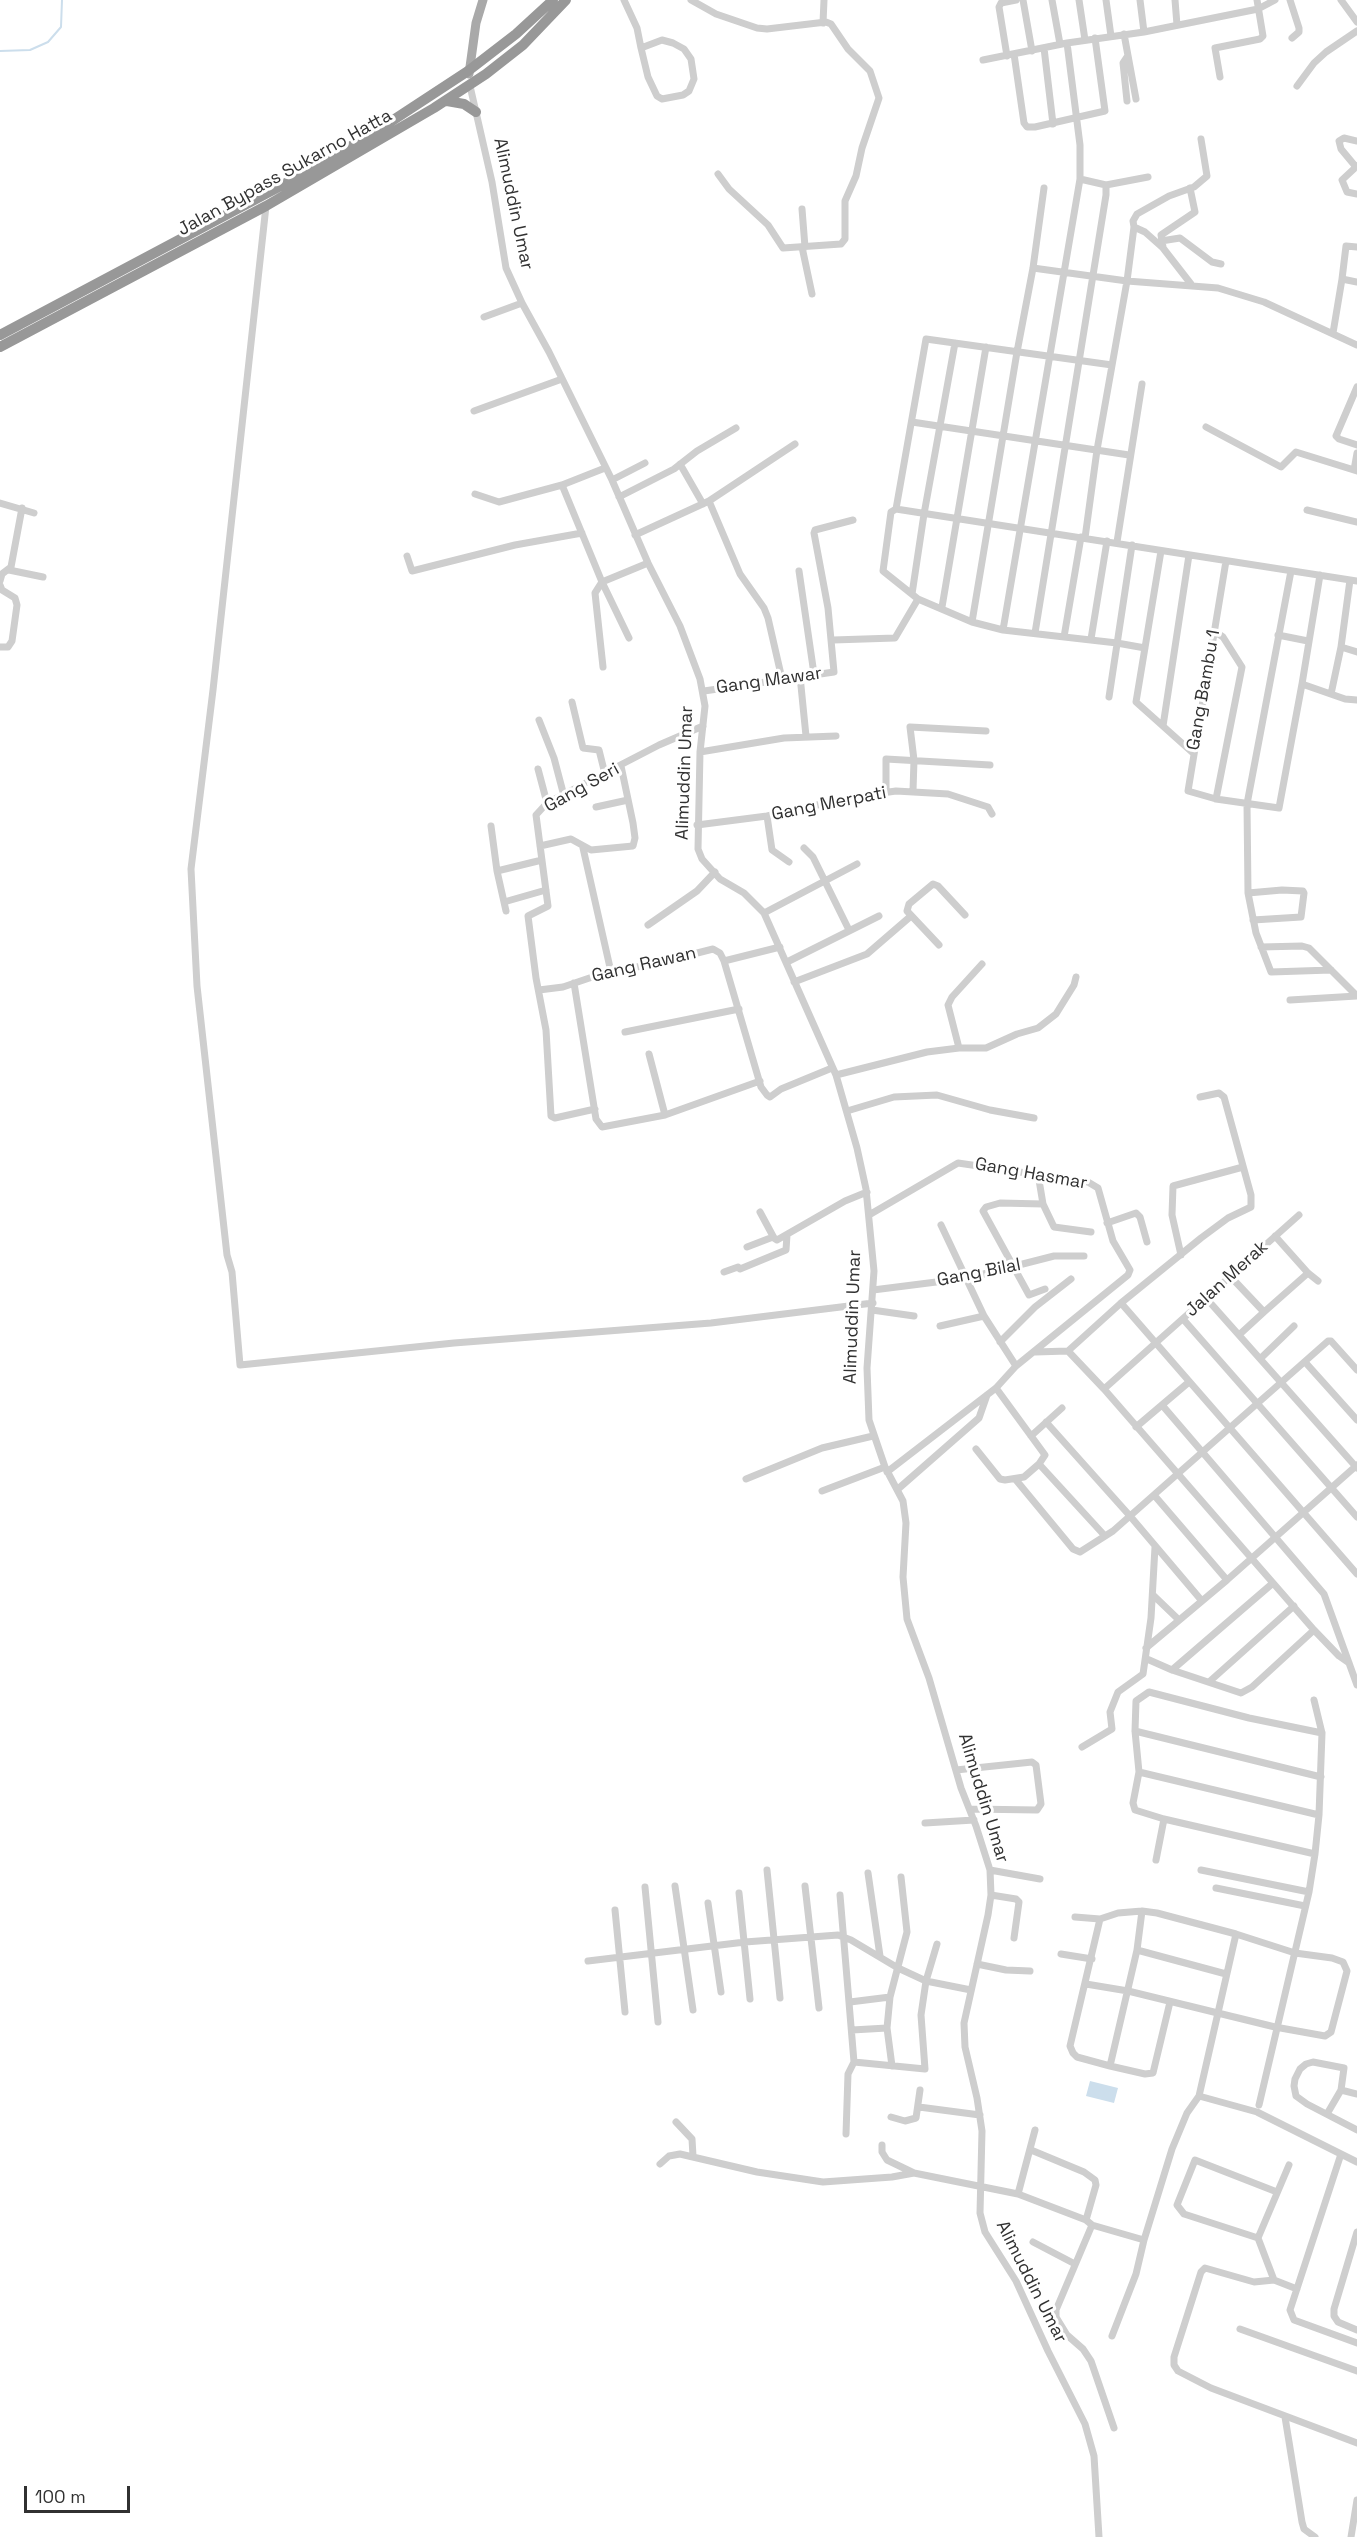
<!DOCTYPE html>
<html>
<head>
<meta charset="utf-8">
<style>
  body { margin:0 }
  #map { position:relative; width:1357px; height:2537px; overflow:hidden; background:#fff; font-family:"Space Grotesk",sans-serif }
  canvas { display:block }
  .scale { position:absolute; left:24px; top:2486px; width:106px; height:27px; box-sizing:border-box; border:3px solid #313131; border-top:0; padding-left:8px; font-size:18px; line-height:21px; white-space:nowrap; color:#313131; -webkit-text-stroke:4px #fff; paint-order:stroke }
</style>
</head>
<body>
<div id="map">
<canvas width="1357" height="2537"></canvas>
<div class="scale">100 m</div>
</div>
<script>
const c = document.querySelector('canvas').getContext('2d');
c.lineJoin = 'round';
function fillPath(path, color) {
  c.fillStyle = color;
  c.fill(path, 'evenodd');
}
function poly(rows) {
  const path = new Path2D();
  for (const r of rows) {
    path.moveTo(r[0], r[1]);
    for (let i = 2; i < r.length; i += 2) path.lineTo(r[i], r[i + 1]);
  }
  return path;
}
function trace(path, color, width, dash) {
  c.strokeStyle = color;
  c.lineWidth = width;
  c.lineCap = dash ? 'butt' : 'round';
  c.setLineDash(dash || []);
  c.stroke(path);
}
function label(font, color, halo, rows, align = 'center') {
  c.font = font + ' "Space Grotesk",sans-serif';
  c.lineWidth = 6;
  c.setLineDash([]);
  c.textBaseline = 'middle';
  c.strokeStyle = halo;
  c.fillStyle = color;
  for (const [text, x, y, turn = 0] of rows) {
    c.save();
    c.translate(x, y);
    c.rotate((+turn || 0) * Math.PI / 180);
    c.textAlign = isNaN(turn) ? turn : align;
    if (halo) c.strokeText(text, 0, 0);
    c.fillText(text, 0, 0);
    c.restore();
  }
}
fillPath(poly([
  [1090,2081,1118,2088,1114,2103,1086,2096]
]), '#ccdeec');
trace(poly([
  [0,51,30,50,48,42,61,27,62,0]
]), '#ccdeec', 2);
trace(poly([
  [624,0,637,28,641,48,648,77,657,96,662,99,683,95,689,91,694,79,691,59,684,49,673,43,662,40,641,48],
  [691,0,716,14,757,28,767,29,826,22,831,24,848,49,870,71,879,98,862,148,856,176,845,201,845,239,841,244,783,248,768,225,729,189,718,174],
  [1023,0,1032,51],
  [1052,0,1060,44],
  [1079,0,1085,40],
  [1106,0,1111,36],
  [1140,0,1144,32],
  [1175,0,1177,25],
  [1290,0,1299,28,1299,32,1292,38],
  [1341,0,1357,22],
  [823,23,824,0],
  [1124,34,1136,99],
  [1044,48,1053,124],
  [1014,54,1024,123,1027,127,1035,127,1105,111,1095,38],
  [1007,56,999,7,1001,3,1016,0],
  [1127,57,1123,63,1127,101],
  [983,60,1067,43,1144,32,1258,9,1275,0],
  [1220,77,1215,48,1260,39,1263,36,1257,0],
  [470,86,492,182,506,268,522,303,549,352,612,480,648,563,680,626,700,679,705,706,700,752,698,849,702,859,720,879,744,893,764,913,836,1075,857,1148,866,1189,874,1271,867,1368,869,1420,885,1467,903,1501,906,1523,903,1577,907,1619,929,1678,961,1788,976,1826,990,1870,991,1895,988,1915,964,2023,965,2047,977,2098,982,2131,980,2213,985,2232,1016,2281,1048,2351,1085,2424,1094,2456,1099,2537],
  [1297,86,1314,63,1326,52,1357,31],
  [1357,166,1342,180,1347,192,1357,194],
  [1356,167,1341,149,1339,141,1344,138,1357,141],
  [1106,185,1148,177],
  [266,206,213,690,191,869,197,986,227,1255,232,1272,240,1365,454,1343,711,1323,873,1303],
  [802,209,805,247],
  [1134,227,1145,232,1163,248,1191,284],
  [1161,241,1180,238,1212,262,1221,264],
  [802,247,812,294],
  [1163,247,1161,235,1195,212,1190,188],
  [1033,268,1127,281,1218,288,1264,302,1357,345],
  [1342,279,1346,246,1357,247],
  [484,317,522,303],
  [1333,333,1342,279,1357,282],
  [1357,387,1336,436,1339,439,1357,445],
  [474,411,562,379],
  [912,422,1129,455],
  [1206,427,1281,467,1296,452,1357,471],
  [680,464,703,504],
  [1354,470,1357,453],
  [612,480,645,463],
  [562,485,602,582,648,563],
  [475,494,499,502,562,485,605,468],
  [619,497,674,469,697,451,736,428],
  [709,501,740,574,764,608,768,618,782,679],
  [0,503,34,513],
  [896,509,926,339,1112,365],
  [1307,510,1357,522],
  [635,535,709,501,795,444],
  [1085,538,1097,450,1127,281,1134,227,1133,221,1137,214,1169,196,1194,187,1207,176,1201,139],
  [1117,542,1142,384],
  [1161,551,1136,702,1193,753],
  [407,556,412,571,515,545,582,533],
  [1226,561,1188,791,1216,799,1279,808,1302,684],
  [9,570,43,577],
  [799,571,814,674],
  [1291,571,1247,804,1248,893,1256,933,1271,972,1331,970],
  [1320,575,1302,684,1345,699,1357,700],
  [0,581,2,574,11,567,22,508],
  [0,585,2,590,15,598,17,605,12,641,8,647,0,647],
  [912,594,924,514,955,343],
  [942,607,986,347],
  [972,622,1017,352,1033,268,1044,188],
  [1003,630,1080,179,1080,145,1067,43],
  [1214,631,1223,637,1242,667,1216,799],
  [1035,633,1106,195,1106,185,1080,179],
  [1278,635,1308,641],
  [1064,637,1081,537],
  [1091,639,1107,541],
  [833,640,895,638,918,599],
  [1341,647,1357,652],
  [1145,648,1117,643,1003,630,972,622,918,599,883,571,891,512,896,509,1357,581],
  [603,667,595,593,602,582,629,638],
  [800,676,806,736],
  [704,691,834,672,828,608,814,533,815,530,853,520],
  [1331,694,1341,647,1350,580],
  [1109,697,1132,545],
  [572,702,583,748,599,750,605,774],
  [539,720,554,758,564,796],
  [1163,726,1189,555],
  [700,752,784,738,836,736],
  [538,769,547,803],
  [886,791,886,759,990,765],
  [913,791,914,760,910,727,986,731],
  [596,807,628,800],
  [767,816,772,850,789,862],
  [697,825,767,816,854,797,896,791,948,794,988,807,992,814],
  [491,826,497,871],
  [540,846,571,839,591,850,633,846,635,838,633,823,621,766],
  [583,848,611,972],
  [804,848,813,857,849,930],
  [1248,893,1282,890,1303,891,1304,893,1301,917,1253,920],
  [504,902,546,890],
  [506,911,497,871,542,860],
  [764,913,857,864],
  [648,925,697,891,715,872],
  [939,945,907,911,909,904,933,884,938,886,965,915],
  [1261,947,1302,946,1309,948,1357,996,1290,1000],
  [724,961,761,1087,767,1095,770,1097,781,1089,832,1068],
  [787,962,879,916],
  [794,982,867,954,911,916],
  [574,983,596,1119,602,1127,665,1115,760,1081],
  [539,990,563,987,607,972,654,964,713,949,720,953,724,961,780,947],
  [625,1032,739,1009],
  [959,1048,948,1005,952,997,982,964],
  [649,1054,665,1115],
  [836,1075,927,1052,959,1048,986,1048,1017,1034,1038,1028,1056,1014,1074,985,1076,977],
  [595,1109,555,1118,551,1116,546,1030,536,978,528,916,548,906,536,815,547,803,659,745,703,726],
  [847,1111,894,1097,937,1095,990,1110,1034,1118],
  [1038,1174,1043,1204,1054,1227,1091,1232],
  [1043,1204,1000,1203,986,1207,983,1211,1029,1295,1045,1289],
  [760,1212,774,1238,777,1240,845,1201,867,1192],
  [869,1215,958,1163,1088,1182,1098,1188,1113,1241,1130,1270,1128,1275,1016,1366,996,1388,887,1472],
  [1107,1223,1136,1213,1140,1217,1147,1242],
  [941,1225,984,1316,1016,1366],
  [1275,1236,1308,1273,1318,1281],
  [747,1247,773,1237],
  [1181,1255,1172,1215,1173,1186,1243,1167],
  [724,1272,738,1267,740,1269,786,1250,787,1235],
  [1230,1276,1264,1312,1240,1334],
  [873,1290,968,1278,1054,1256,1084,1256],
  [1206,1298,1357,1468],
  [1121,1303,1357,1574],
  [872,1310,914,1316],
  [1264,1312,1308,1273],
  [1183,1319,1357,1517],
  [940,1326,984,1316],
  [1000,1342,1035,1307,1071,1279],
  [1068,1351,1104,1389,1314,1630,1339,1656,1349,1663],
  [1035,1352,1068,1351,1121,1303,1201,1238,1228,1218,1251,1207,1251,1195,1224,1097,1219,1093,1200,1097],
  [1261,1358,1294,1326],
  [1305,1362,1357,1420],
  [1104,1389,1299,1215],
  [1162,1405,1324,1594,1357,1685],
  [1046,1422,1130,1516,1202,1601],
  [1136,1427,1189,1382],
  [1031,1436,1062,1408],
  [976,1449,1000,1479,1005,1480,1024,1477,1039,1464,1045,1455,996,1388],
  [1039,1464,1105,1536],
  [746,1479,822,1448,873,1436],
  [1016,1480,1073,1549,1080,1552,1113,1531,1328,1341,1331,1341,1357,1370],
  [898,1489,979,1418,987,1395],
  [822,1491,885,1467],
  [1154,1495,1227,1580],
  [1153,1595,1179,1620],
  [1146,1648,1227,1580,1357,1465],
  [1147,1659,1172,1670,1241,1693,1252,1687,1314,1630],
  [1172,1670,1273,1583],
  [1209,1682,1294,1606],
  [1135,1731,1321,1777],
  [1082,1747,1112,1729,1110,1712,1118,1692,1143,1674,1151,1618,1155,1547],
  [956,1770,1032,1762,1036,1765,1041,1804,1037,1810,970,1809],
  [1139,1772,1319,1815],
  [925,1823,974,1820],
  [1315,1854,1164,1819,1135,1810,1133,1803,1139,1772,1135,1731,1136,1701,1149,1692,1249,1718,1322,1733],
  [1156,1860,1164,1819],
  [767,1870,780,1998],
  [990,1870,1040,1879],
  [1201,1870,1309,1892],
  [868,1873,880,1956],
  [675,1886,693,2010],
  [805,1886,819,2008],
  [645,1887,658,2022],
  [1216,1888,1305,1906],
  [739,1893,750,1999],
  [840,1895,854,2062,925,2069,921,2015,926,1981,937,1944],
  [991,1895,1016,1899,1019,1902,1014,1938],
  [708,1903,721,1992],
  [615,1910,625,2012],
  [1075,1917,1100,1919,1118,1913,1142,1911,1157,1913,1236,1934,1295,1953,1332,1958,1343,1962,1347,1971,1331,2032,1325,2036,1275,2027,1128,1991,1086,1984],
  [1100,1919,1070,2046,1073,2053,1077,2057,1110,2066,1145,2074,1153,2073,1170,2002],
  [1137,1950,1226,1974],
  [1061,1954,1092,1959],
  [588,1961,745,1942,838,1935,851,1940,898,1968,926,1981,971,1990],
  [977,1964,1006,1970,1030,1971],
  [850,2002,890,1997],
  [852,2030,887,2028],
  [892,2066,887,2028,890,1997,907,1932,901,1877],
  [1110,2066,1137,1950,1142,1911],
  [1341,2090,1357,2094],
  [1199,2096,1257,2112,1357,2162],
  [1259,2105,1309,1892,1315,1854,1319,1815,1322,1733,1314,1700],
  [919,2107,980,2115],
  [1327,2114,1341,2090,1344,2068,1313,2062,1306,2064,1300,2069,1295,2079,1294,2086,1296,2096,1307,2104,1357,2130],
  [891,2117,905,2121,916,2118,920,2090],
  [676,2122,692,2139,693,2156],
  [846,2134,848,2074,854,2062],
  [882,2145,882,2152,887,2160,914,2173],
  [1031,2150,1084,2172,1095,2180,1096,2185,1086,2220],
  [1341,2154,1290,2310,1294,2320,1357,2343],
  [660,2164,669,2156,680,2154,757,2172,823,2182,892,2177,914,2173,1018,2194,1086,2220,1092,2225,1144,2240,1172,2149,1187,2113,1199,2096,1236,1934],
  [1277,2192,1195,2160,1177,2205,1184,2214,1258,2238,1289,2165],
  [1018,2194,1035,2130],
  [1092,2225,1056,2310,1056,2317,1067,2335,1083,2349,1091,2361,1114,2428],
  [1357,2232,1334,2309,1334,2316,1338,2322,1357,2330],
  [1258,2238,1274,2280],
  [1033,2242,1075,2264],
  [1297,2289,1274,2280,1254,2282,1205,2268,1201,2272,1174,2357,1174,2365,1178,2371,1211,2388,1357,2443],
  [1240,2329,1357,2371],
  [1112,2336,1136,2274,1144,2240],
  [1285,2417,1302,2522,1304,2529,1315,2537],
  [1351,2537,1357,2500]
]), '#cecece', 7);
trace(poly([
  [469,74,476,23,483,0]
]), '#a9a9a9', 9);
trace(poly([
  [447,101,464,104,476,112],
  [0,335,303,174,375,132,468,71,516,34,553,0],
  [0,347,266,206,434,108,486,74,523,45,566,0]
]), '#989898', 10);
label('18px', '#313131', '#fff', [
  ["Jalan Bypass Sukarno Hatta",285,173,-29],
  ["Alimuddin Umar",513,204,78],
  ["Gang Mawar",769,681,-8],
  ["Gang Bambu 1",1204,690,-80],
  ["Alimuddin Umar",685,773,-88],
  ["Gang Seri",582,788,-29],
  ["Gang Merpati",829,804,-11],
  ["Gang Rawan",644,965,-13],
  ["Gang Hasmar",1031,1174,10],
  ["Gang Bilal",979,1273,-11],
  ["Jalan Merak",1227,1279,-42],
  ["Alimuddin Umar",853,1317,-88],
  ["Alimuddin Umar",983,1798,73],
  ["Alimuddin Umar",1031,2282,63]
]);
</script>
</body>
</html>
